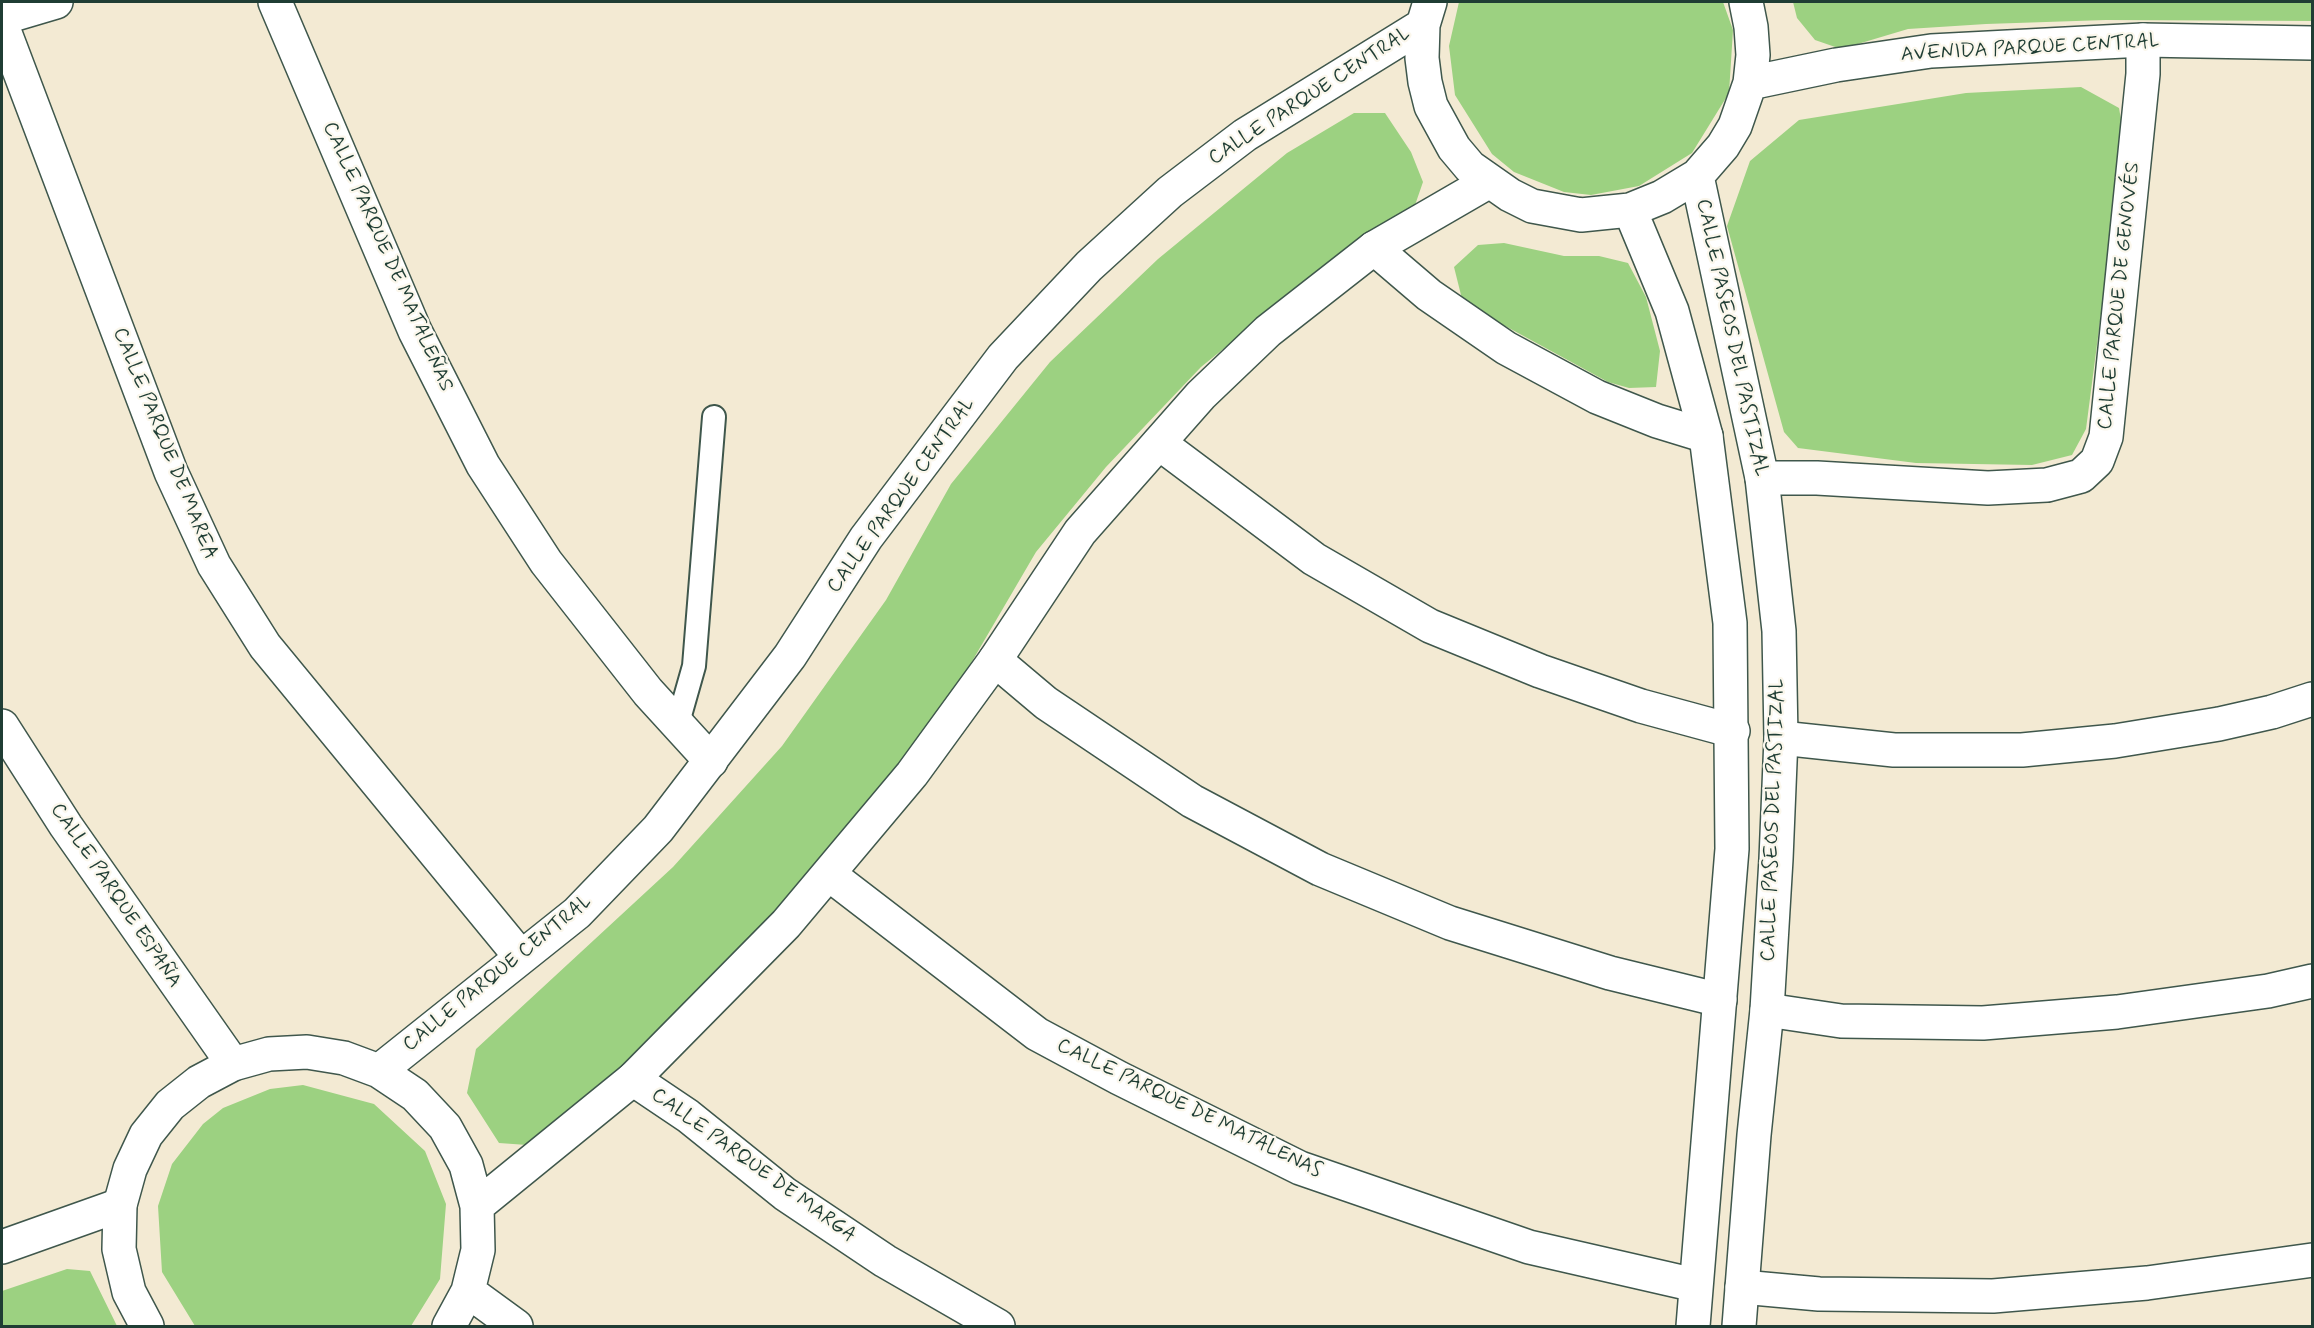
<!DOCTYPE html>
<html>
<head>
<meta charset="utf-8">
<style>
  body { margin:0 }
  #map { position:relative; width:2314px; height:1328px; overflow:hidden; background:#f3ead3; font-family:Mynerve,sans-serif }
  canvas { display:block }
  .frame { position:absolute; inset:0; border:3px solid #1f3d34; pointer-events:none }
</style>
</head>
<body>
<div id="map">
<canvas width="2314" height="1328"></canvas>
<div class="frame"></div>
</div>
<script>
const c = document.querySelector('canvas').getContext('2d');
c.lineJoin = 'round';
function fillPath(path, color) {
  c.fillStyle = color;
  c.fill(path, 'evenodd');
}
function poly(rows) {
  const path = new Path2D();
  for (const r of rows) {
    path.moveTo(r[0], r[1]);
    for (let i = 2; i < r.length; i += 2) path.lineTo(r[i], r[i + 1]);
  }
  return path;
}
function trace(path, color, width, dash) {
  c.strokeStyle = color;
  c.lineWidth = width;
  c.lineCap = dash ? 'butt' : 'round';
  c.setLineDash(dash || []);
  c.stroke(path);
}
function label(font, color, halo, rows, align = 'center') {
  c.font = font + ' Mynerve,sans-serif';
  c.lineWidth = 4.5;
  c.setLineDash([]);
  c.textBaseline = 'middle';
  c.strokeStyle = halo;
  c.fillStyle = color;
  for (const [text, x, y, turn = 0] of rows) {
    c.save();
    c.translate(x, y);
    c.rotate((+turn || 0) * Math.PI / 180);
    c.textAlign = isNaN(turn) ? turn : align;
    if (halo) c.strokeText(text, 0, 0);
    c.fillText(text, 0, 0);
    c.restore();
  }
}
fillPath(poly([
  [1459,2,1723,2,1733,30,1729,93,1692,153,1639,186,1591,195,1564,192,1514,172,1492,154,1455,95,1449,46],
  [1793,2,2312,2,2312,21,2106,20,1986,24,1908,29,1841,49,1815,40,1797,18],
  [2081,87,2119,108,2124,137,2086,429,2072,455,2032,465,1916,463,1798,448,1784,432,1727,226,1750,161,1799,120,1966,93],
  [1354,113,1385,113,1411,152,1423,182,1414,208,1312,277,1201,367,1106,467,1036,552,909,769,618,1079,527,1145,499,1143,467,1093,476,1049,673,867,782,746,886,600,951,484,1050,362,1158,259,1287,153],
  [1504,243,1564,256,1599,256,1628,263,1646,297,1660,351,1656,387,1629,388,1608,382,1463,303,1454,267,1478,245],
  [303,1085,374,1104,425,1151,446,1204,440,1279,411,1326,195,1326,162,1272,158,1206,172,1164,203,1124,223,1108,270,1089],
  [67,1269,90,1271,117,1326,2,1326,2,1291]
]), '#9cd181');
const lane = poly([
  [677,726,694,666,714,417]
]);
const street = poly([
  [275,2,415,331,483,465,546,562,648,692,711,761],
  [2,25,171,472,214,565,265,646,520,956],
  [1374,248,1429,295,1506,348,1597,397,1657,421,1706,436],
  [1159,443,1314,559,1430,626,1540,671,1641,706,1733,731],
  [1762,478,1817,478,1988,488,2047,485,2081,476,2097,461,2106,437,2143,74,2143,40],
  [995,660,1046,703,1192,801,1320,869,1450,923,1610,973,1720,1000],
  [2,726,66,826,233,1064],
  [1781,738,1894,750,2022,750,2115,741,2219,724,2272,712,2312,699],
  [830,875,1037,1034,1119,1078,1300,1168,1529,1247,1695,1285],
  [1767,1010,1841,1021,1983,1023,2117,1012,2268,991,2312,981],
  [633,1079,688,1116,785,1194,885,1261,998,1326],
  [2,1247,120,1205],
  [1742,1287,1819,1294,1993,1296,2147,1283,2312,1260]
]);
const secondary = poly([
  [1430,2,1423,25,1422,58,1425,82,1431,106,1454,148,1470,167,1510,195,1532,206,1581,215,1630,210,1662,197,1697,176,1723,146,1735,126,1750,83,1753,55,1751,27,1746,2],
  [2,18,56,2],
  [1750,83,1836,65,1931,51,2143,40,2312,43],
  [1697,176,1762,478,1779,631,1781,738,1776,859,1767,1010,1754,1135,1739,1326],
  [1630,210,1672,311,1706,436,1730,623,1732,849,1693,1326],
  [379,1071,577,913,658,829,790,656,866,538,1003,357,1089,266,1170,192,1245,135,1423,25],
  [477,1206,633,1079,786,924,912,774,995,660,1080,532,1201,395,1268,331,1374,248,1488,182],
  [468,1291,516,1326],
  [147,1326,129,1292,119,1249,120,1205,130,1169,146,1135,170,1105,199,1082,233,1064,269,1054,307,1052,344,1058,379,1071,415,1095,445,1127,466,1165,477,1206,478,1250,468,1291,449,1326]
]);
trace(lane, '#3f574c', 26);
trace(street, '#3f574c', 36);
trace(secondary, '#3f574c', 36);
trace(lane, '#fff', 22);
trace(street, '#fff', 33);
trace(secondary, '#fff', 33);
label('20px', '#1f3d34', '#fbf7ec', [
  ["AVENIDA PARQUE CENTRAL",2030,49,-3],
  ["CALLE PARQUE CENTRAL",1310,97,-33],
  ["CALLE PARQUE DE MATALEÑAS",387,257,66],
  ["CALLE PARQUE DE GENOVÉS",2120,296,-84],
  ["CALLE PASEOS DEL PASTIZAL",1731,338,78],
  ["CALLE PARQUE DE MAREA",164,444,68],
  ["CALLE PARQUE CENTRAL",902,496,-54],
  ["CALLE PASEOS DEL PASTIZAL",1774,820,-88],
  ["CALLE PARQUE ESPAÑA",115,896,56],
  ["CALLE PARQUE CENTRAL",498,974,-39],
  ["CALLE PARQUE DE MATALENAS",1189,1109,26],
  ["CALLE PARQUE DE MARGA",753,1166,36]
]);
</script>
</body>
</html>
